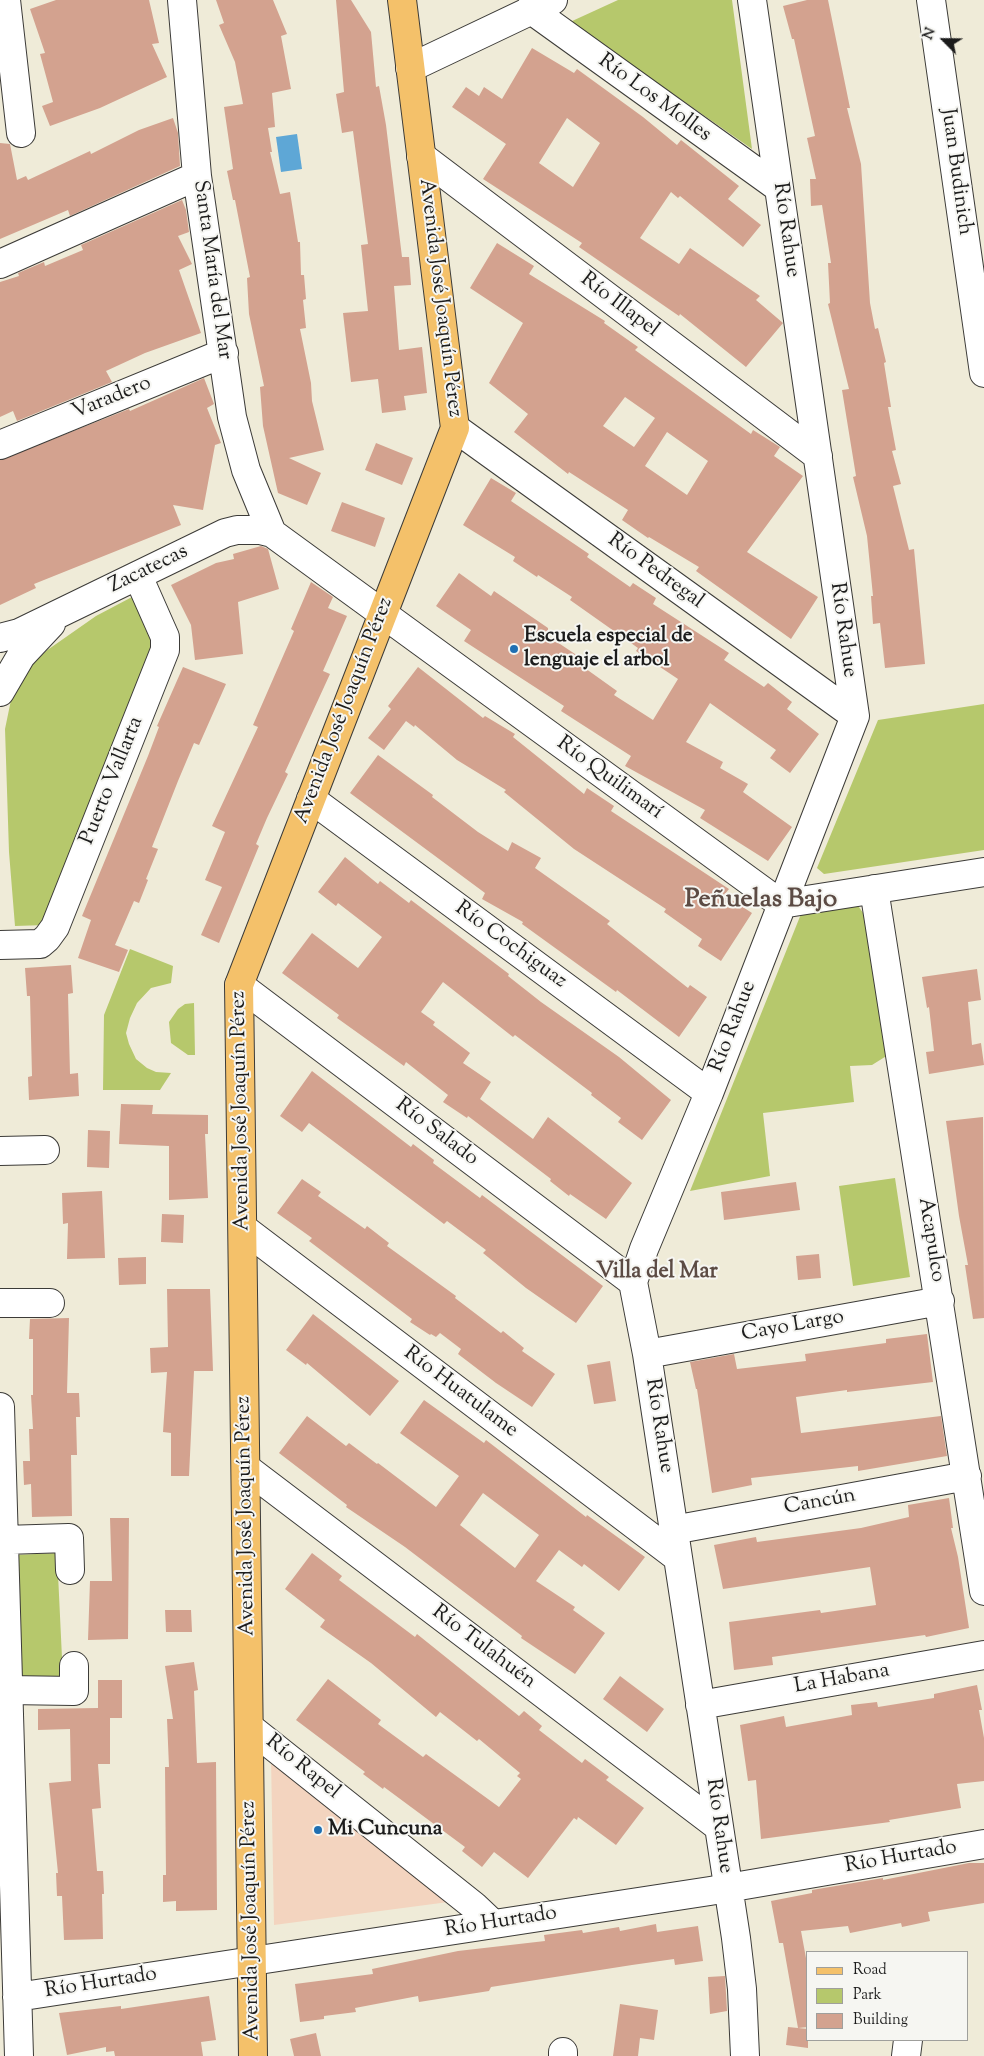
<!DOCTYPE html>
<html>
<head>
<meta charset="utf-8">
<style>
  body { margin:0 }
  #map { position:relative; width:984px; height:2056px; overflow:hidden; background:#efebd8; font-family:"Sorts Mill Goudy",serif }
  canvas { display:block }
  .legend { position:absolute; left:806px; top:1951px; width:162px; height:90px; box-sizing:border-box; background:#f6f6f2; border:1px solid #9f9f9c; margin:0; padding:6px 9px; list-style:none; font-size:15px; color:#1c1c1c }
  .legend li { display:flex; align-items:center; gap:10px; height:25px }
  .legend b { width:25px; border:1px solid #9f9f9c }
  .north { position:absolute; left:919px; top:15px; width:50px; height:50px; -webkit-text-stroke:4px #f6f6f2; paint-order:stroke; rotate:293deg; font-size:14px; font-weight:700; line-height:20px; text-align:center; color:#1c1c1c }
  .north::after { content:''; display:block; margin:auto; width:18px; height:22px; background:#1c1c1c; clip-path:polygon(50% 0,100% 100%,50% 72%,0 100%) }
</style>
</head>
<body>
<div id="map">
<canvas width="984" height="2056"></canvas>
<ul class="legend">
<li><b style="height:6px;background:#f4c16a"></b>Road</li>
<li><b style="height:14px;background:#b6c86c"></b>Park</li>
<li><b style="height:14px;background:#d3a28f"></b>Building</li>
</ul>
<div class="north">N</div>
</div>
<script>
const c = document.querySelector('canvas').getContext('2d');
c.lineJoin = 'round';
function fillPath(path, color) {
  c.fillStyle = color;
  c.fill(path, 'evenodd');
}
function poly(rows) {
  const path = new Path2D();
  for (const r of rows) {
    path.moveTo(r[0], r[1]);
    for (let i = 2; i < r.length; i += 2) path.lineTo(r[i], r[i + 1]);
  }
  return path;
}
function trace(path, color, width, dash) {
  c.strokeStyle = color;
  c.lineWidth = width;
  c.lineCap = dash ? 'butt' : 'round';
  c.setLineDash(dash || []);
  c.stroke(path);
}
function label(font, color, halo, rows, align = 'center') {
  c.font = font + ' "Sorts Mill Goudy",serif';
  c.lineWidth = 4;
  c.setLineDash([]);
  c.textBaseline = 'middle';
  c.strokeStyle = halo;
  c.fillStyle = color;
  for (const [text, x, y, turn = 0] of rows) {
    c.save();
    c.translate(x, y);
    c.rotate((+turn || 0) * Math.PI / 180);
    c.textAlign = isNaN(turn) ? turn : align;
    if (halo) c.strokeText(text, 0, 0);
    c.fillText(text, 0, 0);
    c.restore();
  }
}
fillPath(poly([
  [271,1758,456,1901,274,1925]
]), '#f3d4bf');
fillPath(poly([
  [618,0,732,0,752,149,570,22],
  [132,597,137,598,161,640,46,925,15,926,9,852,5,729,11,700,24,673,46,651,96,616],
  [984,704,984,850,824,874,817,868,878,720],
  [856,903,866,917,888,1055,872,1065,850,1066,854,1102,763,1113,770,1176,690,1191,803,909],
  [130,949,173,966,171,983,151,988,137,1003,130,1018,126,1033,129,1044,136,1059,147,1068,156,1072,171,1073,160,1090,103,1090,104,1015],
  [194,1003,195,1055,188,1055,171,1043,169,1022,178,1009,185,1004],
  [895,1178,910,1277,853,1286,839,1186],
  [57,1553,63,1679,19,1679,15,1555]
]), '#b6c86c');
fillPath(poly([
  [297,134,302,169,281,172,276,137]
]), '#5ea7d6');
fillPath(poly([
  [56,0,149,0,159,43,152,44,167,77,100,108,50,126,42,106,53,102,40,54,45,53,30,9],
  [216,0,273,0,287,34,281,36,291,89,272,93,275,127,268,128,272,152,270,152,280,194,290,192,298,242,300,242,301,275,304,275,306,299,303,300,306,328,300,329,311,383,312,401,324,450,289,458,321,473,307,505,278,493,263,426,260,387,264,386,249,314,247,278,250,277,235,200,233,200,227,171,233,169,224,107,243,104,235,62,219,25,224,23],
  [336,0,351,0,371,32,376,87,379,86,386,125,402,257,409,257,411,285,394,286,399,350,422,347,427,393,404,396,406,410,382,413,378,379,351,382,343,313,368,311,361,245,368,244,353,131,342,133,336,94,344,92],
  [807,0,828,0,850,108,847,108,861,164,870,303,875,329,878,328,886,362,884,363,891,407,888,407,896,450,892,451,901,484,893,486,909,550,914,549,925,664,885,668,880,623,873,624,871,596,873,596,867,536,853,477,856,476,842,390,849,389,828,304,830,303,828,263,831,263,822,205,811,206,810,179,816,179,807,138,815,136,794,39,792,39,783,6],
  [532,48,574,73,577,69,643,117,677,145,681,140,739,186,728,199,761,225,743,247,680,196,678,198,671,192,640,238,679,264,690,248,760,296,756,300,783,323,746,367,680,314,679,316,579,247,582,243,483,179,506,144,452,107,466,87,479,96,484,87,502,99],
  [567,118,600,143,573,187,539,163],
  [173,118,178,133,180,166,70,216,68,210,0,239,0,143,10,144,17,180,26,176,28,180,90,151,91,154,139,130],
  [182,200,186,210,189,232,178,236,192,264,179,270,201,333,145,353,106,371,112,382,17,421,13,411,0,417,0,282,19,276,18,273,44,262,45,266,83,250,81,245],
  [497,243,534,266,529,274,605,321,604,323,638,347,635,350,751,434,753,430,780,447,774,456,803,476,747,552,818,597,791,639,696,571,699,567,649,537,648,538,622,520,628,510,569,472,568,474,514,432,528,414,489,383,523,323,470,288],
  [625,397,655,418,634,447,603,426],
  [667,432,708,461,687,495,645,466],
  [204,378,214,404,207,408,221,443,215,445,203,510,173,505,181,525,34,584,36,588,0,605,0,460,129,409,130,411],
  [376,443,413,458,402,485,365,470],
  [491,478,516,493,511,501,589,554,587,557,630,587,633,583,656,598,653,604,729,653,724,660,764,687,768,683,792,702,787,709,819,734,790,773,770,758,776,750,710,703,686,742,723,762,720,768,748,784,743,792,792,827,768,861,700,818,705,810,625,766,631,756,561,711,564,706,464,641,471,630,436,606,459,573,491,596,494,591,548,628,548,636,578,656,575,661,617,691,614,695,653,720,678,679,636,651,638,648,570,600,572,597,538,575,537,577,513,561,515,557,463,525],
  [342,502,385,518,375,547,331,531],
  [261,546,268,549,279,589,238,602,243,654,195,660,191,625,171,585,216,563,234,559,233,554],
  [311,582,333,597,328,608,347,616,323,671,330,674,285,772,288,774,267,818,256,844,259,846,219,943,201,935,222,887,205,880,225,832,212,826,258,727,253,725,294,631,291,629],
  [183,667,226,684,199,745,194,743,178,781,152,847,158,849,146,879,148,880,139,903,134,901,115,945,128,950,119,972,78,958,91,920,82,916,148,756,159,727,157,726],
  [418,667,483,718,485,716,515,734,513,737,584,794,587,788,614,806,611,811,729,889,724,895,752,913,721,961,698,946,702,939,664,912,666,909,574,849,504,792,506,790,457,760,415,725,414,727,406,721,384,750,368,738,391,709,388,706],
  [378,755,433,795,432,797,478,832,508,851,512,842,541,858,535,868,610,921,607,924,688,988,690,985,707,997,679,1037,617,990,616,992,522,924,523,922,482,899,485,893,350,793],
  [345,857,378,884,380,881,409,903,411,900,509,974,508,976,541,1002,619,1057,671,1100,642,1140,618,1122,621,1118,591,1095,592,1093,515,1035,513,1037,443,982,421,1012,435,1022,433,1025,470,1053,463,1063,491,1082,480,1099,533,1139,548,1117,632,1183,606,1219,570,1194,569,1196,550,1181,551,1179,468,1116,467,1118,443,1102,448,1095,406,1062,404,1066,337,1018,339,1015,282,973,312,933,358,968,382,937,338,903,336,906,318,892],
  [71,965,73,993,68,994,70,1074,78,1073,79,1096,29,1100,28,1077,32,1076,30,996,27,996,25,968],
  [977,969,981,1000,968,1002,972,1045,981,1043,984,1065,929,1074,926,1052,934,1051,929,1007,927,1008,922,977],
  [312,1071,411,1147,413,1144,434,1160,433,1163,480,1198,482,1195,603,1286,576,1323,526,1288,483,1253,486,1250,447,1221,444,1224,309,1123,302,1132,280,1116],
  [121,1104,153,1105,152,1114,208,1115,208,1134,205,1134,208,1198,169,1200,169,1146,119,1144],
  [983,1117,984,1318,973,1319,965,1265,968,1265,959,1216,946,1121],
  [88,1130,110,1131,109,1168,87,1167],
  [302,1179,321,1192,318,1196,365,1229,367,1226,389,1243,387,1246,456,1296,455,1298,501,1333,503,1331,524,1348,522,1351,555,1374,532,1407,496,1383,458,1354,461,1349,440,1333,436,1337,431,1334,430,1335,410,1322,412,1319,309,1241,312,1238,277,1213],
  [796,1182,800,1210,724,1220,721,1192],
  [102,1191,105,1258,67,1259,68,1223,63,1224,62,1193],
  [162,1214,184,1215,183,1243,161,1242],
  [819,1254,821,1278,798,1280,796,1256],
  [146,1257,146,1284,119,1285,118,1258],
  [167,1289,210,1289,213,1371,194,1371,189,1476,171,1476,171,1433,163,1432,167,1372,151,1373,150,1348,168,1347],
  [313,1314,399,1381,370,1416,307,1363,306,1365,286,1350],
  [69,1318,67,1393,79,1393,80,1417,76,1417,77,1455,71,1455,72,1516,32,1517,31,1484,24,1485,23,1461,30,1461,29,1429,33,1429,31,1395,33,1395,33,1339,29,1339,30,1319],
  [927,1334,933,1382,847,1392,847,1390,796,1397,801,1433,941,1416,947,1456,858,1471,858,1466,751,1478,752,1485,712,1493,697,1389,696,1389,690,1362,734,1354,737,1369,806,1361,805,1354,886,1343,886,1339],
  [610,1361,616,1401,594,1404,587,1365],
  [424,1400,484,1443,486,1440,586,1517,587,1515,645,1557,619,1591,584,1564,582,1567,559,1550,536,1581,575,1607,573,1610,605,1633,575,1674,521,1638,522,1636,405,1547,346,1507,347,1505,279,1453,307,1416,346,1446,349,1443,377,1464,378,1463,436,1507,459,1476,400,1433],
  [483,1493,539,1535,515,1568,460,1525],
  [949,1498,953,1528,951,1528,958,1557,969,1628,926,1637,925,1635,772,1657,773,1665,734,1670,729,1622,820,1610,821,1613,876,1605,870,1567,723,1589,714,1545,756,1537,757,1542,861,1528,909,1517,908,1505],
  [110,1518,129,1518,128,1639,88,1640,90,1581,112,1581],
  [312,1553,342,1576,339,1580,415,1637,417,1634,519,1716,524,1711,542,1726,539,1730,582,1763,585,1759,609,1777,606,1780,644,1808,616,1845,578,1817,577,1820,574,1818,528,1878,494,1852,482,1867,462,1851,465,1847,384,1787,383,1789,363,1774,365,1772,296,1720,328,1679,381,1720,378,1724,423,1757,426,1754,499,1807,521,1779,517,1776,520,1773,479,1739,477,1741,440,1712,436,1717,371,1663,320,1627,325,1620,285,1589],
  [165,1610,191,1610,192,1632,166,1632],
  [194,1662,198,1690,194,1691,197,1763,216,1762,217,1910,176,1911,176,1901,163,1902,163,1875,166,1875,165,1767,169,1767,167,1719,173,1719,165,1666],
  [620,1676,664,1709,647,1732,603,1699],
  [98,1680,122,1680,122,1718,110,1718,110,1764,98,1764,101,1808,92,1809,97,1871,103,1871,104,1894,102,1894,103,1939,64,1940,62,1896,57,1896,56,1873,58,1873,49,1783,71,1781,70,1729,38,1730,38,1709,98,1708],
  [977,1685,982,1710,979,1710,984,1738,984,1781,957,1784,961,1808,889,1820,890,1822,761,1839,756,1780,748,1781,740,1725,784,1716,786,1727,852,1715,851,1705,877,1702,878,1707,934,1698,934,1694],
  [969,1863,984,1863,984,1903,928,1912,930,1921,902,1927,901,1923,850,1933,848,1926,801,1931,808,1969,808,2027,798,2028,808,2029,808,2048,786,2045,788,2027,798,2028,783,1943,779,1943,771,1901,812,1893,812,1890,883,1878,883,1880],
  [656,1924,657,1932,698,1926,703,1961,675,1965,674,1959,632,1965,491,1987,489,1991,419,2002,418,1996,355,2008,356,2012,324,2016,324,2019,300,2022,295,1984,373,1974,372,1969,458,1951,545,1941,544,1935,582,1930,583,1933,619,1927,620,1931],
  [725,1976,727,2011,710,2014,708,1977],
  [209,1996,216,2040,201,2042,203,2056,115,2056,114,2051,106,2052,106,2047,67,2055,59,2013,121,2006,121,2009],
  [620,2004,658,2010,654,2040,640,2038,638,2056,613,2056],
  [316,2033,321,2056,294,2056,290,2039]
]), '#d3a28f');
const minor = poly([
  [6,0,21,133],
  [182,0,197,176,232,417,246,470,272,533],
  [931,0,984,373],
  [530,9,779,188],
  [410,68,553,0],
  [421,156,818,456],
  [0,264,197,176],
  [455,428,855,716],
  [0,445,224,353],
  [0,638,19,633,225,533,237,530,260,530,272,533,781,904,984,872],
  [0,692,21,656,51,624],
  [311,799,709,1093],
  [874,889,984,1591],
  [0,945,40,944,47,938,55,927,165,650,165,637,161,628,138,576],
  [239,985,633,1282],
  [0,1151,45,1150],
  [244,1229,677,1557],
  [0,1303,50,1303],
  [647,1354,940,1301],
  [0,1407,19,2056],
  [246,1468,719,1827],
  [673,1530,967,1476],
  [4,1540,69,1538,70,1570],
  [8,1690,74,1691,74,1666],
  [700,1705,984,1655],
  [249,1727,474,1906,493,1924],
  [17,1997,710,1891,984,1844],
  [563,2056,563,2052],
  [745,2056,742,1989,736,1938,647,1354,633,1282,644,1249,709,1093,855,716,752,0],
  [906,2056,908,2040]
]);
const major = poly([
  [253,2056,239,985,455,428,402,0]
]);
trace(minor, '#3c3b38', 30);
trace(major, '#3c3b38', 30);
trace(minor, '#fff', 28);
trace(major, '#f4c16a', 28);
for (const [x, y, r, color] of [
  [514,649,5,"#1f6fb2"],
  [318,1830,5,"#1f6fb2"]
]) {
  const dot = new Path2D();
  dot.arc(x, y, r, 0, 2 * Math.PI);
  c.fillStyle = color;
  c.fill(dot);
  trace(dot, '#f6f6f2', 2);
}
label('21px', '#1c1c1c', '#f6f6f2', [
  ["Río Los Molles",654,99,36],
  ["Juan Budinich",955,172,82],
  ["Río Rahue",785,230,82],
  ["Santa María del Mar",211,270,82],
  ["Avenida José Joaquín Pérez",439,298,83],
  ["Río Illapel",619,306,37],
  ["Varadero",112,399,-22],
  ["Zacatecas",149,570,-26],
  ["Río Pedregal",655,572,36],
  ["Río Rahue",842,630,82],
  ["Avenida José Joaquín Pérez",345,711,-69],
  ["Río Quilimarí",609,779,36],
  ["Puerto Vallarta",113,781,-68],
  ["Río Cochiguaz",510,946,36],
  ["Río Rahue",734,1027,-69],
  ["Avenida José Joaquín Pérez",242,1111,-91],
  ["Río Salado",436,1133,37],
  ["Acapulco",930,1240,81],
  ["Cayo Largo",793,1327,-10],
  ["Río Huatulame",460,1393,37],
  ["Río Rahue",658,1426,81],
  ["Cancún",820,1503,-10],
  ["Avenida José Joaquín Pérez",247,1516,-91],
  ["Río Tulahuén",483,1648,37],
  ["La Habana",842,1680,-10],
  ["Río Rapel",302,1768,39],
  ["Río Rahue",718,1826,82],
  ["Río Hurtado",901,1858,-10],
  ["Avenida José Joaquín Pérez",252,1921,-91],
  ["Río Hurtado",501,1923,-9],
  ["Río Hurtado",101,1984,-9]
]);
label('bold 21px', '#1c1c1c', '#f6f6f2', [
  ["Escuela especial de",524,637],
  ["lenguaje el arbol",524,661],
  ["Mi Cuncuna",328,1830]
], 'left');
label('bold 22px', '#5c4b44', '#f6f6f2', [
  ["Villa del Mar",657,1273]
]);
label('bold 26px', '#5c4b44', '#f6f6f2', [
  ["Peñuelas Bajo",761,902]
]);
</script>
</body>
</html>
